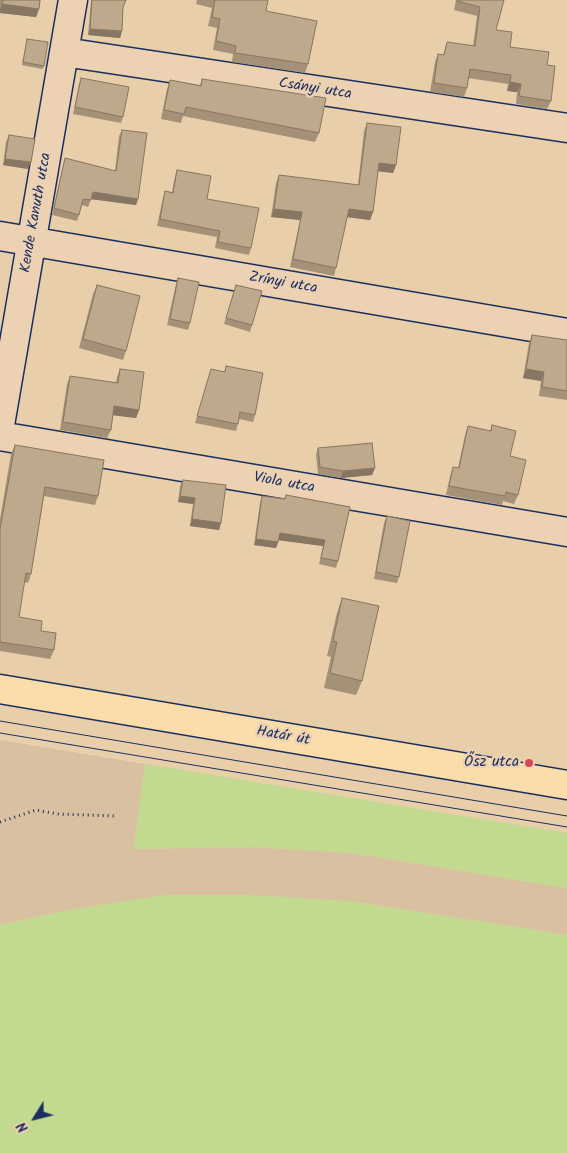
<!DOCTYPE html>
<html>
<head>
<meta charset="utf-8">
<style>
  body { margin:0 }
  #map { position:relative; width:567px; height:1153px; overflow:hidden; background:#e9ceaa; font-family:Kalam,sans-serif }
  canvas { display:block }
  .north { position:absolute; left:10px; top:1093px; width:50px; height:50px; -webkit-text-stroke:4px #ecd2b3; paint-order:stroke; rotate:234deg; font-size:14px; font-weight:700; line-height:20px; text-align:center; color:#1b2f5e }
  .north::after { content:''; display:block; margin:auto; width:18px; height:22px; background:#1b2f5e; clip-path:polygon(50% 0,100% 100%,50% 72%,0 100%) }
</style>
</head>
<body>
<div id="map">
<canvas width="567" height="1153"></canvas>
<div class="north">N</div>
</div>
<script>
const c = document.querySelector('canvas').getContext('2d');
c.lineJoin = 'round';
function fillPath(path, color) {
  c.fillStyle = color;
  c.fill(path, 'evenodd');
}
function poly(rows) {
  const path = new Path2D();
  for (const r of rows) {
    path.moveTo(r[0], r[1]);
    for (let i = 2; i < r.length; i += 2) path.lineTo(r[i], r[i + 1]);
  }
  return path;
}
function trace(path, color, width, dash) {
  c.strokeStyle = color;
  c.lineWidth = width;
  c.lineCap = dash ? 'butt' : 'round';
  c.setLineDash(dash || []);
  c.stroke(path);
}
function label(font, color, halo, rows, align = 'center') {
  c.font = font + ' Kalam,sans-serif';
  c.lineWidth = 5;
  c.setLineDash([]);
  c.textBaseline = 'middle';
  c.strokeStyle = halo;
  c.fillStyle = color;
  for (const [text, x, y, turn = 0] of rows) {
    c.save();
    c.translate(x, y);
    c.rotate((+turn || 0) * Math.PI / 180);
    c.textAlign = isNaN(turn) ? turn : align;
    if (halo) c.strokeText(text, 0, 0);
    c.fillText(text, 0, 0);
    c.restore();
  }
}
fillPath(poly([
  [0,740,145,764,134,849,252,847,352,853,567,888,567,935,350,901,73,909,0,925]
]), '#d8c0a0');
fillPath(poly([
  [145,764,567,833,567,888,352,853,252,847,134,849],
  [165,895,248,895,350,901,567,935,567,1153,0,1153,0,925,73,909]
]), '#c2da90');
const minor = poly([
  [64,52,567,128],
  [0,236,567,333],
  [0,425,73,0],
  [0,436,567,532]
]);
const major = poly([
  [0,689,567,785]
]);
trace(minor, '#1b2f5e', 31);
trace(major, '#1b2f5e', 31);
trace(poly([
  [0,822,36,810,58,814,117,816]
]), '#1b2f5e', 3, [1, 4]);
trace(minor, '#ecd2b3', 28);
trace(major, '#faddab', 28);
trace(poly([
  [0,721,567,816],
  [0,733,567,827]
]), '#1b2f5e', 1);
fillPath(poly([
  [0,0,40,0,39,9,36,17,0,13],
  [91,0,126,0,123,7,122,31,120,38,88,35],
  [197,0,268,0,266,11,308,64,305,73,232,62,233,54,213,50,217,28,208,26,212,8,196,4],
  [456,0,504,0,496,30,510,47,547,65,551,101,547,109,516,104,517,92,507,91,508,84,468,78,467,88,464,97,430,92,435,62,438,54,443,55,447,42,473,46,477,16,454,10],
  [27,39,44,66,42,69,22,65],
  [81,78,123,117,121,123,73,114,79,84],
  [202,79,319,133,315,142,183,116,181,123,161,119,167,89,170,80,200,85],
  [367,123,396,165,393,173,378,171,373,212,370,220,347,217,336,268,334,276,290,267,300,220,271,217,276,183,279,175,358,185,364,131],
  [122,130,138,199,136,205,91,199,88,207,82,205,77,221,52,215,63,165,65,158,115,171,119,136],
  [9,135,28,169,3,165,6,142],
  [177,170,207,199,251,248,249,255,215,248,217,237,157,226,163,198,165,191,172,192,175,176],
  [178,278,190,323,188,330,167,325,176,284],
  [97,285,126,351,123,360,79,348,93,294],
  [236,285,252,325,250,332,224,324],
  [532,335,567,340,567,400,539,396,541,381,523,378,529,343],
  [226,366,255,415,253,422,239,419,236,431,195,423,211,369,224,372],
  [120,369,139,410,136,418,113,415,111,430,107,438,60,430,67,384,70,376,116,383,117,377],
  [492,425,510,456,518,495,514,504,503,501,502,505,446,495,450,476,453,467,458,468,465,435,468,426,490,431],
  [15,445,98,496,95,505,44,496,31,574,28,583,24,582,19,617,41,631,54,650,50,659,0,651,0,519,11,454],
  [318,448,375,468,372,475,341,478,318,474,316,454],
  [183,480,221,523,219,530,190,526,193,504,178,502,180,486],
  [286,495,350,507,338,561,336,568,319,564,323,546,279,540,276,548,254,545,260,503,262,496,284,499],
  [387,516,399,577,397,583,374,579,384,523],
  [342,598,362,681,356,695,324,688,331,657,327,656,337,613]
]), '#a49178');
fillPath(poly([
  [2,4,39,9,36,17,0,13,0,10],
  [90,29,122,31,120,38,88,35],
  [510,82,521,84,517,92,507,91],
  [5,159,31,162,28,169,3,165],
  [379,163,396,165,393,173,376,171],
  [93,192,138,199,136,205,90,199],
  [274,209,302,212,300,220,271,217],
  [349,209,373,212,370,220,346,217],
  [526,369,544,372,541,381,523,378],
  [114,406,139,410,136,418,111,415],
  [375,468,372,475,341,478,343,471],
  [180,496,195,498,193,504,178,502],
  [192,519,221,523,219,530,190,526],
  [280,533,325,540,323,546,277,540],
  [256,539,278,542,276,548,254,545]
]), '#867662');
const building = poly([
  [3,0,40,0,39,9,2,4,3,0],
  [92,0,126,0,123,7,122,31,90,29,92,0],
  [215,0,268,0,266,11,317,21,308,64,235,53,236,46,216,41,220,19,212,17,215,0],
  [458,0,504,0,496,30,512,32,510,47,549,52,547,65,555,66,551,101,519,96,521,84,510,82,511,75,470,69,467,88,434,83,438,54,444,55,447,42,475,46,480,7,457,1,458,0],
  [27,39,48,42,44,66,23,62,27,39],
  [81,78,129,87,123,117,75,107,81,78],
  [202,79,326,98,319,133,186,107,184,114,164,110,170,80,201,86,202,79],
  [367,123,401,127,396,165,379,163,373,212,349,209,336,268,293,259,302,212,274,209,279,175,359,185,367,123],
  [122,130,147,133,138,199,93,192,91,200,83,199,79,215,54,208,65,158,116,171,122,130],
  [9,135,35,139,31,162,5,159,9,135],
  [177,170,211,176,207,199,259,208,251,248,218,242,220,231,160,219,165,191,173,193,177,170],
  [178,278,199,282,190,323,170,319,178,278],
  [97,285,140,296,126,351,83,339,97,285],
  [236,285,262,291,252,325,226,318,236,285],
  [532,335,567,340,567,391,542,387,544,372,526,369,532,335],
  [226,366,263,373,255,415,240,412,238,424,197,416,211,369,225,372,226,366],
  [120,369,144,372,139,410,114,406,111,430,63,422,70,376,118,383,120,369],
  [492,425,516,431,510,456,526,460,518,495,506,492,505,496,449,486,453,467,459,468,468,426,491,431,492,425],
  [372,443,375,468,343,471,320,467,318,448,372,443],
  [15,445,104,460,98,496,45,487,31,574,26,573,19,617,42,621,41,631,56,633,54,650,0,642,0,529,15,445],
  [183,480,226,485,221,523,192,519,195,498,180,496,183,480],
  [286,495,350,507,338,561,321,558,325,540,280,533,278,542,256,539,262,496,285,499,286,495],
  [387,516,410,521,399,577,376,572,387,516],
  [342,598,379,606,362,681,330,673,337,642,333,641,342,598]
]);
fillPath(building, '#bfa98c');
trace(building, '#867662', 1);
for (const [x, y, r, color] of [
  [529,763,5,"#d1495b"]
]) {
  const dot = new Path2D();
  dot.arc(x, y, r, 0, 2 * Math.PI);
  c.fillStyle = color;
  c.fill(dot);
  trace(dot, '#ecd2b3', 2);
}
label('15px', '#1b2f5e', '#ecd2b3', [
  ["Csányi utca",315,90,9],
  ["Kende Kanuth utca",37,213,-80],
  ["Zrínyi utca",283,284,10],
  ["Viola utca",284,484,10],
  ["Határ út",283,737,10]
]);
label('15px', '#1b2f5e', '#ecd2b3', [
  ["Ősz utca",519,763]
], 'right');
</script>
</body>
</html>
